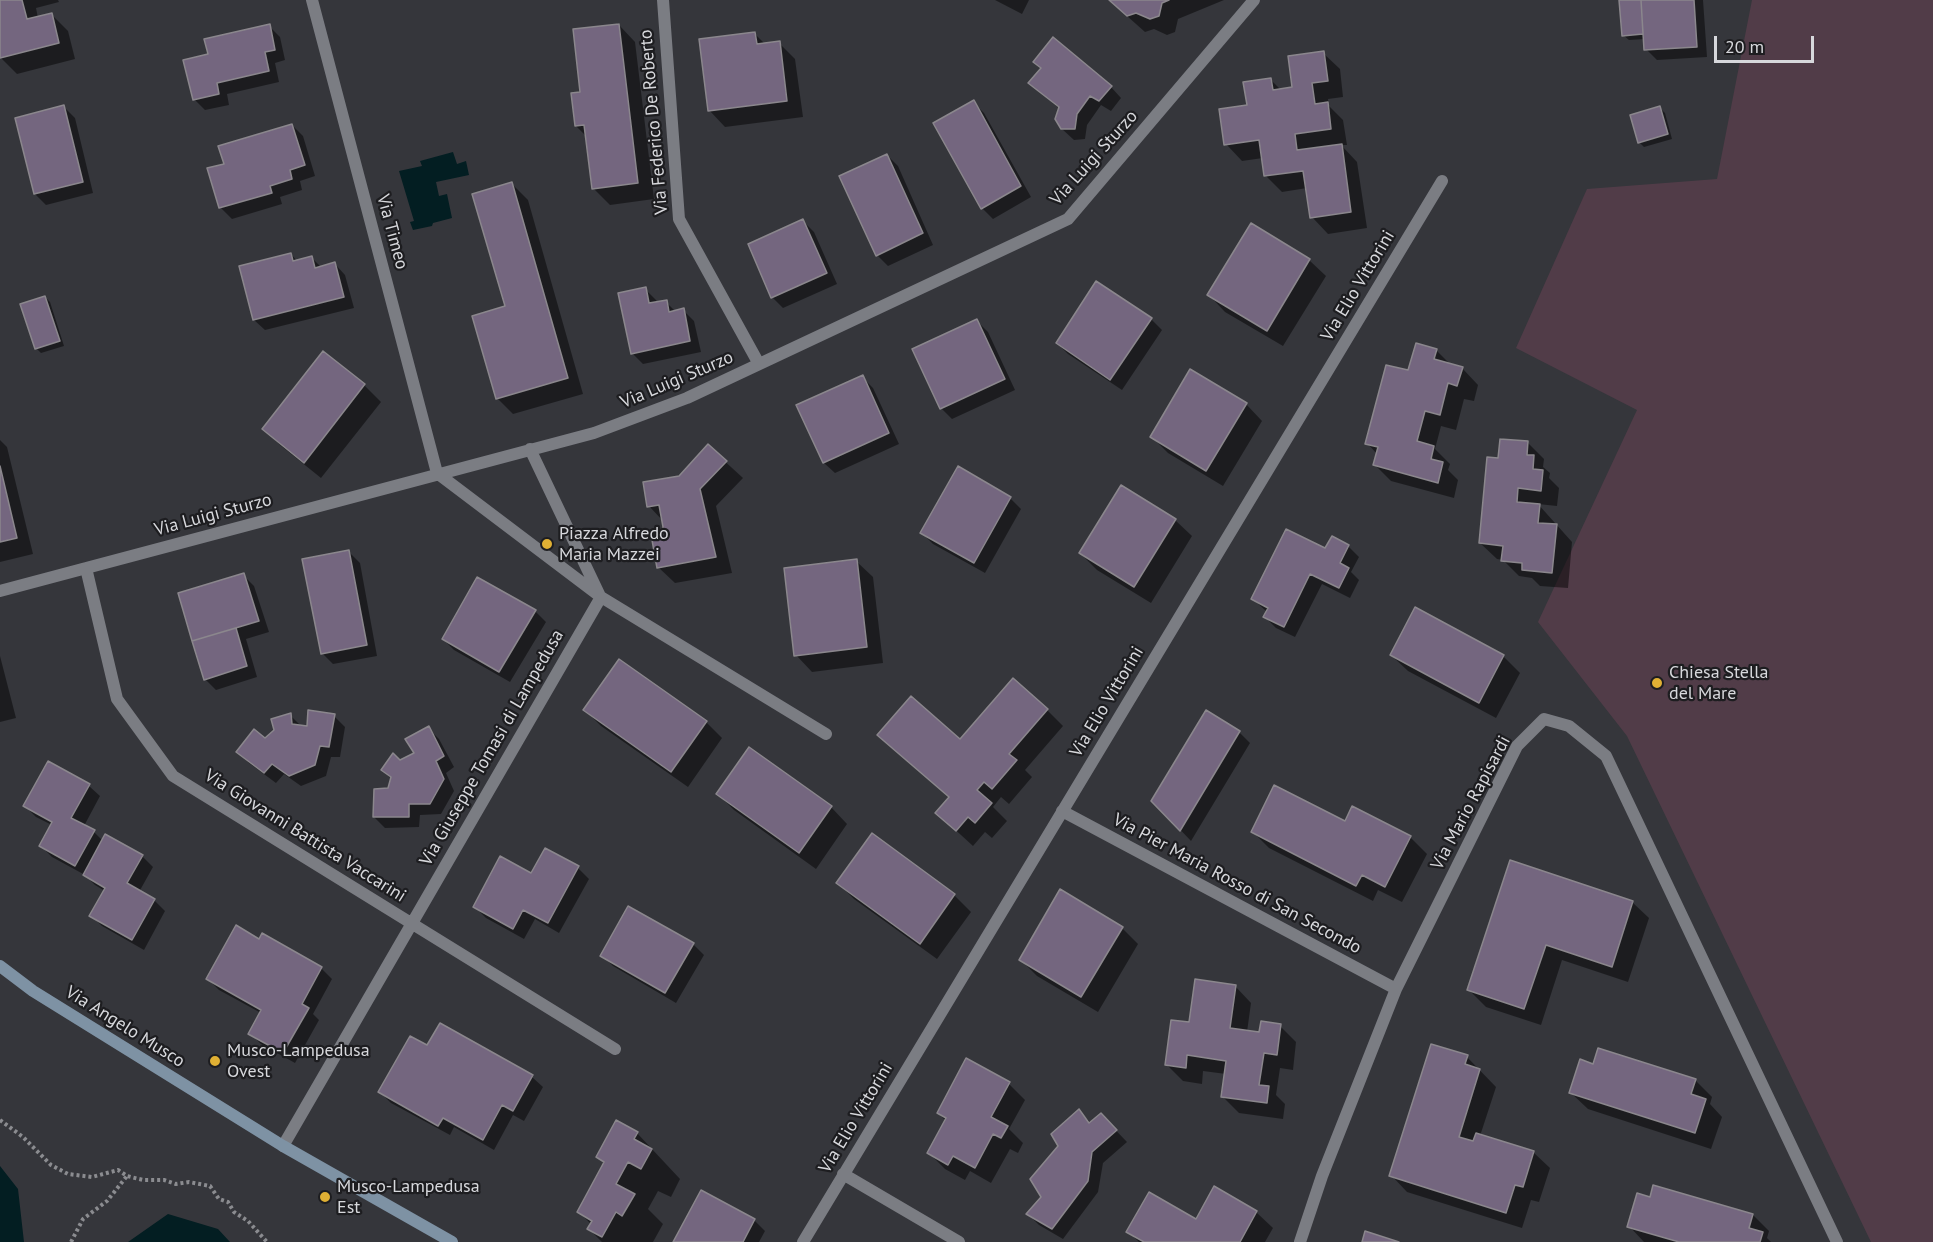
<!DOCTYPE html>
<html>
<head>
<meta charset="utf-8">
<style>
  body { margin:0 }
  #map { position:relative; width:1933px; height:1242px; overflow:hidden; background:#35363b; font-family:"PT Sans",sans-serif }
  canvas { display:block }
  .scale { position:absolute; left:1714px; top:36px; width:100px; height:27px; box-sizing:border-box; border:3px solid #d7d8dc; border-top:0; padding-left:8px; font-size:18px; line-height:21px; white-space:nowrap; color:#d7d8dc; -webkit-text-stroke:4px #1d1d20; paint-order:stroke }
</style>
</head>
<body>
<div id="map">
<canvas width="1933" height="1242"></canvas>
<div class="scale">20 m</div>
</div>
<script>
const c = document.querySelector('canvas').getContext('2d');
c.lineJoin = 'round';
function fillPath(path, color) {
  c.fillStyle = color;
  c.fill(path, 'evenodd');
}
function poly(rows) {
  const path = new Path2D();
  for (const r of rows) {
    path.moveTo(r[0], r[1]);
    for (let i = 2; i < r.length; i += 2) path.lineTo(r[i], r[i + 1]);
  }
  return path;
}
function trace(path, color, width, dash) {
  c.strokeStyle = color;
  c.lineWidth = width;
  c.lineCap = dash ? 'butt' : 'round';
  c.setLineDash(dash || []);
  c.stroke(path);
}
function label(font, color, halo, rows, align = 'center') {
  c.font = font + ' "PT Sans",sans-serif';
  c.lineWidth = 4.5;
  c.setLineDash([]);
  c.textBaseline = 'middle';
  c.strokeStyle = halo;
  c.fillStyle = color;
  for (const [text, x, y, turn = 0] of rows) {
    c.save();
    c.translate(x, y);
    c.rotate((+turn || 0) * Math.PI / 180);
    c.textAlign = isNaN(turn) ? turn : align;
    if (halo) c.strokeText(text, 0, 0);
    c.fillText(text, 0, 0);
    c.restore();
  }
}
fillPath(poly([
  [1752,0,1933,0,1933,1242,1871,1242,1627,736,1538,622,1637,410,1516,348,1587,189,1717,179]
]), '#513c48');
fillPath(poly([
  [453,152,457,164,466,161,469,175,436,182,439,196,447,194,452,218,433,223,432,226,413,230,410,222,414,221,399,171,422,166,420,161],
  [0,1166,18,1189,24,1242,0,1242],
  [168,1214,218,1229,230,1242,128,1242]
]), '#031e22');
fillPath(poly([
  [0,0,58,0,59,2,36,8,38,18,51,14,68,31,75,59,17,74,0,57],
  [995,0,1029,0,1022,14],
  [1109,0,1224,0,1178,19,1175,32,1167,35,1154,29,1145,32],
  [1621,0,1703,0,1707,57,1657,60,1646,49,1645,39,1629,40,1623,35],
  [619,25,635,42,654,199,610,205,593,188,587,137,576,126,582,93],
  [269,26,280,37,285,60,275,63,279,82,227,94,229,105,205,110,194,99,209,55],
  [755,34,765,44,779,43,795,59,803,117,725,127,709,110],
  [1323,53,1340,69,1343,97,1328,99,1329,106,1343,120,1347,145,1341,145,1357,162,1367,228,1328,234,1312,217,1307,188,1282,192,1265,175,1263,158,1242,161,1226,144,1249,106,1270,79,1281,90,1294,88],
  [1035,62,1111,87,1121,98,1111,111,1101,105,1087,125,1085,139,1074,140,1062,129,1060,109,1030,83,1042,69],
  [973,102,984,113,1031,197,993,219,982,208],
  [64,107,75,118,93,193,46,205,35,194,17,119],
  [1660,108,1665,113,1672,139,1644,147,1639,142],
  [292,125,303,136,315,176,300,181,302,190,280,197,282,204,232,219,221,208,209,169,226,165],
  [887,155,898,166,933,245,888,266,877,255],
  [512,184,528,200,583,394,513,414,497,398,507,307],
  [803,221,814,232,837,284,783,308,772,297],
  [291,254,297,261,311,257,322,268,335,264,345,275,354,308,265,330,254,320],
  [1309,260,1326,276,1283,346,1225,312,1209,295],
  [645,289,656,300,657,303,666,302,676,312,683,310,694,321,701,352,643,364,632,353],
  [45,297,50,302,64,346,41,353,36,348],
  [1151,319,1162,330,1122,390,1068,354,1057,343],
  [977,321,988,332,1015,390,952,419,941,408],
  [1436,350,1451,365,1462,368,1478,385,1474,401,1464,399,1456,430,1441,426,1435,449,1450,464,1448,470,1458,480,1454,498,1391,481,1374,464,1377,454,1367,443,1409,372],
  [323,353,364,385,381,402,321,478,280,445,264,429],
  [862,377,873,388,899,444,835,473,824,463],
  [1246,404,1262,421,1223,486,1168,453,1152,437],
  [0,440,7,447,33,554,0,562],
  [1528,443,1544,459,1543,467,1550,473,1549,478,1559,488,1557,506,1538,504,1572,542,1568,588,1540,586,1532,578,1519,576,1503,560,1497,559,1480,543,1499,460],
  [708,446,743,478,716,506,732,573,675,583,658,567,667,539,663,521,649,506,680,477],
  [1010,498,1021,509,985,573,933,544,922,533],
  [1175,520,1192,536,1151,603,1097,570,1080,553],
  [1348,546,1359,557,1351,572,1359,580,1350,598,1322,584,1295,637,1276,628,1265,617,1267,612,1253,599,1326,550],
  [349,552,360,563,377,656,333,664,322,653],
  [856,561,873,577,883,663,812,672,796,655],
  [243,575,254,586,269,632,246,639,257,677,216,690,205,679,179,594],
  [1416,609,1503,656,1520,673,1496,718,1408,671,1391,655],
  [535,611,546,622,510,682,454,650,443,639],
  [0,656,16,718,0,722],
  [585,710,706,722,722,738,688,787,601,726],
  [1047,710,1063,726,1025,770,1032,777,1009,804,1001,797,993,807,1007,821,992,838,985,832,973,846,937,813,950,798,879,735,960,741],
  [290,715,301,726,309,727,334,716,345,727,340,757,331,757,326,776,301,786,284,774,276,783,249,763,238,752,265,740],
  [428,728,439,739,454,767,446,773,454,791,441,814,420,815,419,827,385,828,374,817,389,790,392,778,383,770,416,753],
  [1239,732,1250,743,1191,841,1153,801],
  [749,749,831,807,847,824,816,869,734,810,718,794],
  [48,763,89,786,100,796,84,826,94,832,103,841,142,856,153,867,139,892,154,900,165,911,144,950,102,926,91,915,105,891,95,885,85,875,52,857,41,846,52,825,36,817,25,806],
  [1345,823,1410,837,1427,854,1402,902,1378,890,1373,901,1269,848,1253,832],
  [873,836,954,895,971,912,937,959,854,899,838,883],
  [1511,862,1632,902,1649,918,1628,982,1562,960,1541,1025,1486,1007,1469,990],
  [578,868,589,879,559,933,535,919,524,939,486,918,475,907,532,875],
  [1122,928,1138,944,1098,1012,1037,976,1021,960],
  [260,941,321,968,332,979,313,1014,319,1020,295,1063,261,1044,250,1033,261,1013,219,990,208,979],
  [693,944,704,955,676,1003,613,966,602,955],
  [1235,986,1251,1003,1247,1032,1260,1034,1280,1026,1296,1042,1293,1070,1280,1068,1276,1095,1285,1104,1283,1119,1239,1113,1223,1097,1226,1074,1203,1071,1202,1084,1183,1081,1167,1065,1191,1024],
  [428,1047,532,1077,543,1087,524,1121,513,1115,494,1150,454,1127,450,1135,391,1103,380,1092],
  [1599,1050,1696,1081,1712,1097,1710,1104,1722,1117,1711,1149,1588,1109,1571,1093,1594,1065],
  [1467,1057,1496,1087,1480,1136,1533,1152,1550,1168,1539,1202,1531,1200,1522,1228,1407,1192,1391,1175],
  [1009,1084,1025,1100,1009,1129,1023,1143,1018,1153,1010,1149,991,1183,970,1171,965,1180,945,1169,929,1153,946,1121,938,1113],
  [1079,1111,1091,1123,1101,1115,1127,1142,1103,1163,1098,1192,1063,1239,1039,1225,1028,1214,1043,1197,1060,1147],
  [637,1133,680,1179,671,1197,658,1191,648,1209,663,1224,653,1242,602,1242,589,1229,591,1224,579,1212,605,1164,598,1157],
  [1651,1199,1753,1215,1769,1231,1767,1238,1771,1242,1644,1242,1629,1226],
  [1256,1212,1273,1228,1265,1242,1139,1242,1128,1231],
  [754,1220,765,1231,759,1242,675,1242]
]), '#0007');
const building = poly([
  [0,0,22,0,27,19,52,13,59,43,0,58,0,0],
  [1109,0,1169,0,1162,3,1159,16,1150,19,1136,13,1127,16,1109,0],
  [1619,0,1641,0,1643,34,1622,36,1619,0],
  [1641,0,1694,0,1697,47,1644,50,1641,0],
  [270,24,275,50,265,52,269,71,217,83,219,94,193,100,183,60,208,54,204,39,270,24],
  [619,24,638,183,592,189,584,125,575,126,571,93,580,92,573,29,619,24],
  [755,32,757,44,780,41,787,101,708,111,699,39,755,32],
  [1053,37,1112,86,1099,101,1090,96,1077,114,1075,129,1061,129,1055,119,1059,107,1028,83,1041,68,1033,62,1053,37],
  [1324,51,1328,81,1312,83,1315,104,1328,102,1331,129,1295,134,1297,150,1342,144,1351,212,1310,218,1303,171,1264,176,1259,140,1224,145,1219,109,1247,105,1243,82,1271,78,1273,90,1292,87,1288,56,1324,51],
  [974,100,1021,186,981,209,933,123,974,100],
  [64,105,83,182,34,194,15,118,64,105],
  [1660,106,1668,134,1638,143,1630,115,1660,106],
  [292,124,305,165,290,170,292,179,270,186,272,193,219,208,207,168,224,164,218,146,292,124],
  [887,154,923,233,876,256,839,176,887,154],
  [512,182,568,378,496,399,472,316,505,306,472,194,512,182],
  [803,219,827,273,771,298,748,244,803,219],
  [1251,223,1310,259,1267,331,1207,295,1251,223],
  [291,253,293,261,312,256,315,268,335,262,344,297,253,320,239,266,291,253],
  [1096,281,1152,318,1110,380,1056,343,1096,281],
  [646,287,649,303,667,300,669,312,684,308,690,341,631,354,618,293,646,287],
  [45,296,60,341,35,349,20,304,45,296],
  [977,319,1005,379,940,409,912,349,977,319],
  [1416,343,1437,349,1434,359,1463,367,1457,386,1448,383,1440,415,1425,411,1417,441,1434,446,1431,459,1443,462,1438,483,1373,465,1378,447,1365,444,1386,365,1408,370,1416,343],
  [323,351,365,384,304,463,262,429,323,351],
  [1190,369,1247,403,1206,471,1150,437,1190,369],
  [863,375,889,433,823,463,796,405,863,375],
  [1500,439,1528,441,1527,455,1534,455,1533,469,1543,470,1541,491,1518,488,1517,502,1540,504,1538,523,1557,524,1552,573,1522,570,1522,563,1501,561,1503,546,1479,543,1487,457,1498,458,1500,439],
  [708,444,727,461,700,489,716,557,657,568,652,540,665,538,659,505,647,507,643,482,679,476,708,444],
  [0,466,17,538,0,542,0,466],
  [958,466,1011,497,974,563,920,533,958,466],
  [1121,485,1176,519,1134,587,1079,553,1121,485],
  [1286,529,1325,548,1332,536,1349,545,1340,563,1349,568,1339,588,1310,574,1284,627,1263,617,1268,608,1251,599,1286,529],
  [349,550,367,645,321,654,302,559,349,550],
  [857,559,867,647,794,656,784,568,857,559],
  [244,573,259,621,192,641,178,593,244,573],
  [477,577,536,610,499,672,442,639,477,577],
  [1415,607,1504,655,1479,703,1390,655,1415,607],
  [236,628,247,666,204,680,192,641,236,628],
  [619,659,707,721,671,772,583,710,619,659],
  [1013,678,1048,709,1009,754,1017,760,992,789,984,782,977,790,992,803,975,823,968,817,956,831,935,813,949,797,877,735,911,696,960,739,1013,678],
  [308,710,335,714,329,747,320,746,315,765,289,776,272,764,264,773,236,752,254,729,265,738,274,730,271,719,291,713,292,724,307,726,308,710],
  [1206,710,1240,731,1180,831,1151,801,1206,710],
  [429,726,444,756,436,761,444,779,430,804,409,804,409,817,373,817,374,789,388,788,391,777,381,770,393,753,400,760,414,753,405,739,429,726],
  [749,747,832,806,799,853,716,794,749,747],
  [48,761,90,784,71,818,95,830,75,866,39,846,52,822,23,806,48,761],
  [1274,785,1345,821,1352,806,1411,836,1385,887,1362,875,1356,886,1251,832,1274,785],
  [872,833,955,894,920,944,836,883,872,833],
  [105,834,143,855,127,883,155,899,132,940,89,916,105,888,83,875,105,834],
  [545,848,579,866,548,923,523,910,513,929,473,907,500,856,531,873,545,848],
  [1510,860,1633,901,1612,967,1546,945,1524,1009,1467,990,1510,860],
  [1060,889,1123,927,1081,997,1019,960,1060,889],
  [628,906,694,943,665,993,600,956,628,906],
  [236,925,259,939,262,933,322,967,302,1004,309,1008,283,1053,248,1034,261,1010,206,979,236,925],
  [1195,979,1236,985,1230,1028,1259,1032,1261,1021,1281,1024,1277,1055,1264,1053,1259,1085,1269,1086,1267,1103,1221,1097,1226,1061,1187,1055,1186,1068,1165,1065,1171,1020,1189,1022,1195,979],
  [440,1023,533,1075,513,1111,502,1105,483,1140,443,1118,438,1126,378,1092,410,1036,427,1045,440,1023],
  [1431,1044,1468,1055,1465,1064,1480,1069,1459,1137,1473,1141,1476,1133,1534,1151,1523,1187,1515,1185,1506,1213,1389,1176,1431,1044],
  [1598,1048,1696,1079,1691,1094,1706,1099,1695,1133,1569,1093,1580,1059,1593,1064,1598,1048],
  [966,1058,1010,1082,991,1117,1008,1126,1001,1138,993,1134,975,1168,953,1156,948,1165,927,1153,946,1118,937,1113,966,1058],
  [1079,1109,1089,1123,1101,1113,1117,1130,1092,1152,1088,1181,1052,1229,1026,1214,1041,1197,1030,1179,1058,1146,1051,1134,1079,1109],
  [616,1120,638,1132,634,1139,652,1149,641,1169,628,1162,616,1184,635,1194,622,1216,616,1212,602,1237,587,1229,592,1221,577,1212,604,1162,596,1157,616,1120],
  [1653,1185,1753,1214,1749,1228,1763,1232,1760,1242,1679,1242,1627,1227,1637,1193,1650,1197,1653,1185],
  [1214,1186,1257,1211,1240,1242,1144,1242,1126,1232,1149,1192,1196,1219,1214,1186],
  [701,1190,755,1219,743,1242,673,1242,701,1190],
  [1365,1231,1399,1242,1362,1242,1365,1231]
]);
fillPath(building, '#74667f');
trace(building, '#8b878d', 1.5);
trace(poly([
  [0,1120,23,1137,51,1165,68,1174,92,1177,118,1170,127,1176,143,1180,164,1180,176,1184,189,1182,210,1186,219,1199,228,1202,234,1212,248,1221,267,1242],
  [71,1242,83,1219,107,1201,127,1176]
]), '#8b8c90', 4, [3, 3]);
trace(poly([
  [312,0,437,473,601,597],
  [663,0,679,219,759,364],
  [530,449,600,596],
  [86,568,117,699,173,776,615,1049],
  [0,591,594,433,687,398,1068,219,1254,0],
  [1062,811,1396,989],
  [283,1146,601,597,826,734],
  [843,1174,959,1242],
  [803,1242,1442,181],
  [1300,1242,1322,1176,1396,989,1517,746,1544,719,1569,726,1606,756,1837,1242]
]), '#7b7d83', 12);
trace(poly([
  [0,966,33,991,283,1146,452,1242]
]), '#7e92a4', 12);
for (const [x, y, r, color] of [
  [547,544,6,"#e0b034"],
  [1657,683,6,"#e0b034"],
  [215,1061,6,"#e0b034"],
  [325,1197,6,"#e0b034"]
]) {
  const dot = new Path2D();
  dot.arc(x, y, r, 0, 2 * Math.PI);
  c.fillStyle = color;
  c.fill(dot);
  trace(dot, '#1d1d20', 2);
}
label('18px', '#d7d8dc', '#1d1d20', [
  ["Via Federico De Roberto",654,122,-95],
  ["Via Luigi Sturzo",1094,158,-48],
  ["Via Timeo",392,232,75],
  ["Via Elio Vittorini",1358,286,-59],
  ["Via Luigi Sturzo",677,380,-23],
  ["Via Luigi Sturzo",213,515,-15],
  ["Via Elio Vittorini",1107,702,-59],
  ["Via Giuseppe Tomasi di Lampedusa",492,748,-60],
  ["Via Mario Rapisardi",1471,803,-62],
  ["Via Giovanni Battista Vaccarini",305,836,32],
  ["Via Pier Maria Rosso di San Secondo",1237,884,28],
  ["Via Angelo Musco",125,1027,32],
  ["Via Elio Vittorini",856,1118,-59]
]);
label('18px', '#d7d8dc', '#1d1d20', [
  ["Piazza Alfredo",559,534],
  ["Maria Mazzei",559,555],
  ["Chiesa Stella",1669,673],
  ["del Mare",1669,694],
  ["Musco-Lampedusa",227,1051],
  ["Ovest",227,1072],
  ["Musco-Lampedusa",337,1187],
  ["Est",337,1208]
], 'left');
</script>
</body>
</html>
